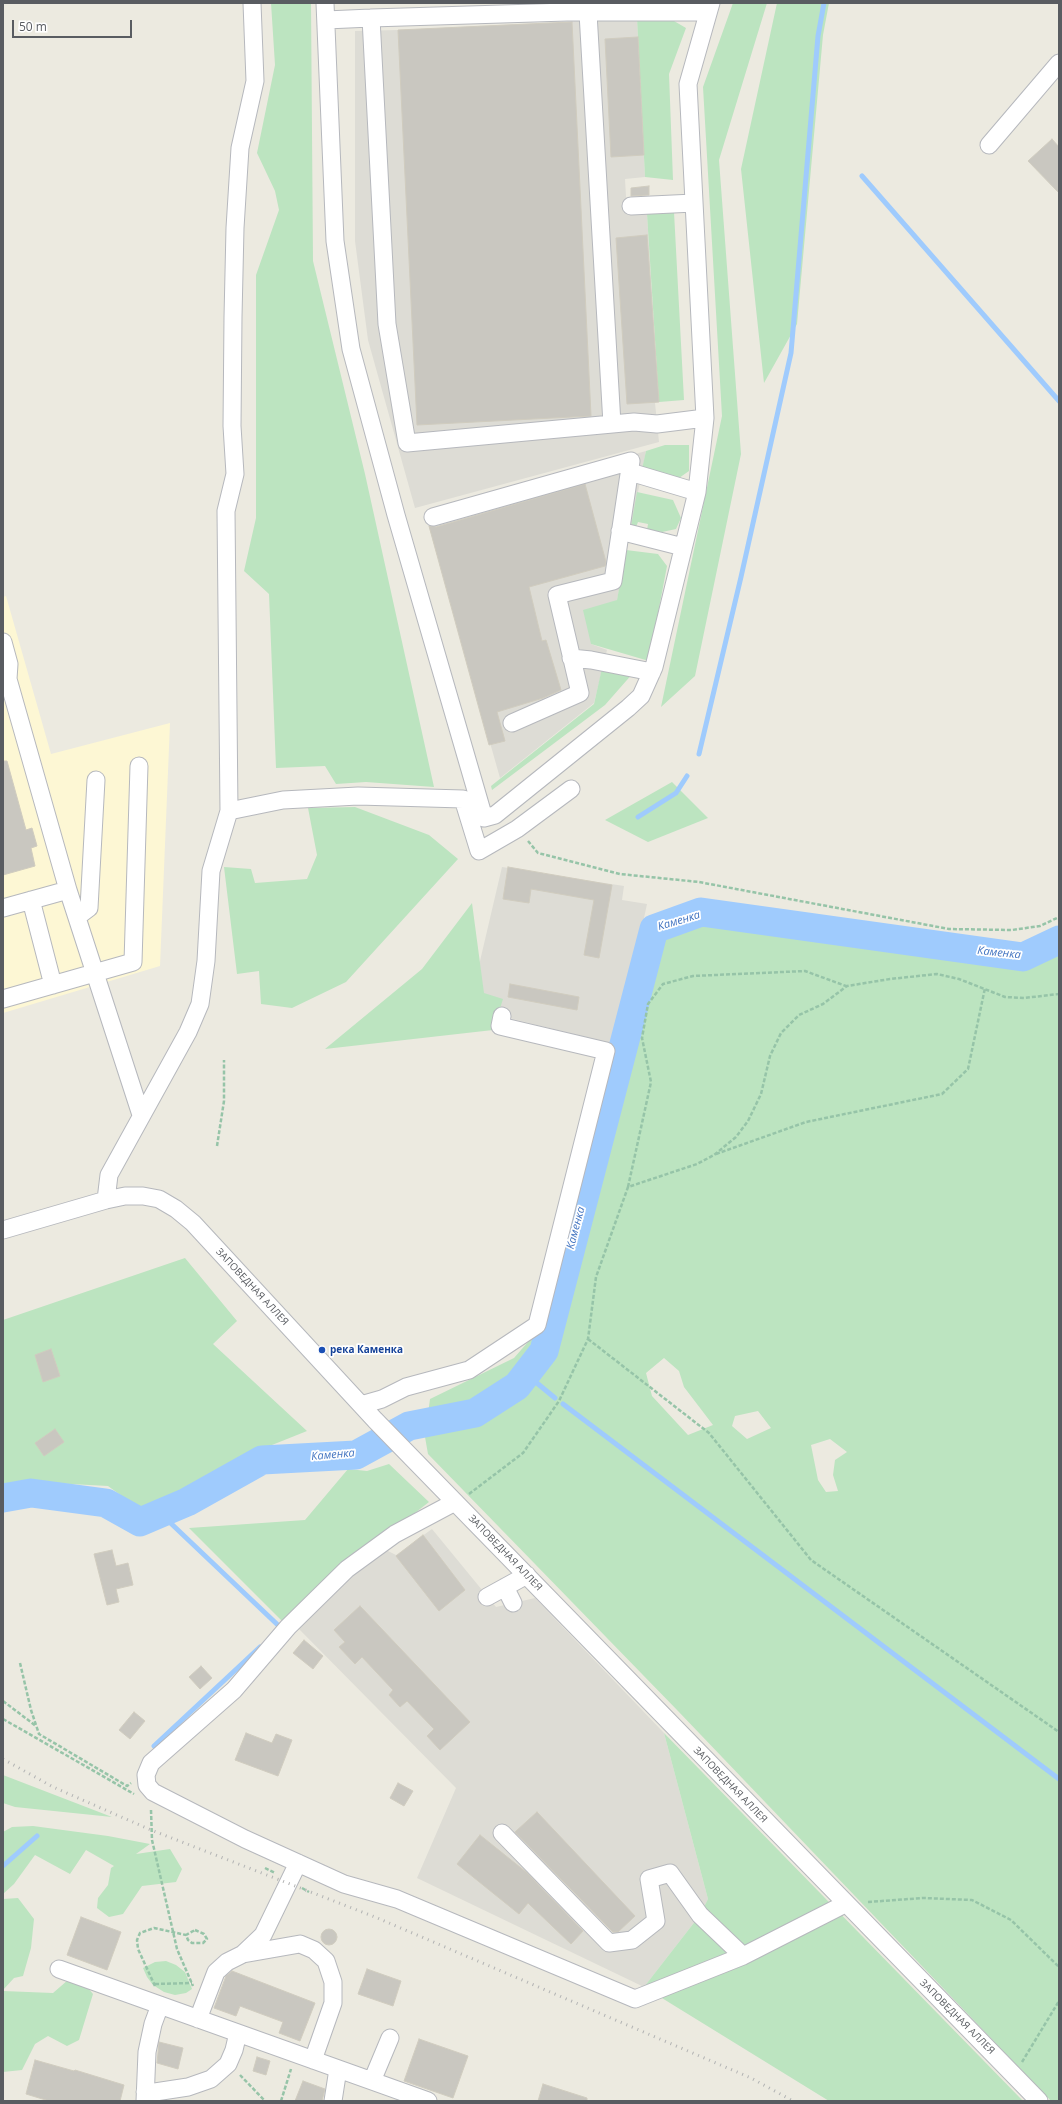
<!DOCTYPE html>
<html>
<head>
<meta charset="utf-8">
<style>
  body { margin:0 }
  #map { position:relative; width:1062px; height:2104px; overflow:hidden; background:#eceae0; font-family:"Open Sans",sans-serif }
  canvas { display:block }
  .frame { position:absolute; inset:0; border:4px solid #595c61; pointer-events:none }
  .scale { position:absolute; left:12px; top:20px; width:120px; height:18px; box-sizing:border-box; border:2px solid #595c61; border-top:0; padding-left:5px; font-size:12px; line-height:14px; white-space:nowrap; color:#595c61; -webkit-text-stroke:3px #fff; paint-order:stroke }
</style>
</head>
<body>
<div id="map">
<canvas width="1062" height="2104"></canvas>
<div class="frame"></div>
<div class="scale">50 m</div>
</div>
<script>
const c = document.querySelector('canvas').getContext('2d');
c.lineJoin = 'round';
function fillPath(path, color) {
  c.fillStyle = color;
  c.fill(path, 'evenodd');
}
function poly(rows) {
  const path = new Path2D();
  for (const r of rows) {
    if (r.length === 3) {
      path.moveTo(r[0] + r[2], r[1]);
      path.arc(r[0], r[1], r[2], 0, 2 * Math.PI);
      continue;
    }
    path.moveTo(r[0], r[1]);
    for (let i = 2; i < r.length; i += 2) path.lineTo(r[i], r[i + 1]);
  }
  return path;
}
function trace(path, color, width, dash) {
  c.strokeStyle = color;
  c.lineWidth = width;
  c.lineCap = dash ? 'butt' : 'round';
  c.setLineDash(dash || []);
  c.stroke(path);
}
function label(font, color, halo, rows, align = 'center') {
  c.font = font + ' "Open Sans",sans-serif';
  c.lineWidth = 3.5;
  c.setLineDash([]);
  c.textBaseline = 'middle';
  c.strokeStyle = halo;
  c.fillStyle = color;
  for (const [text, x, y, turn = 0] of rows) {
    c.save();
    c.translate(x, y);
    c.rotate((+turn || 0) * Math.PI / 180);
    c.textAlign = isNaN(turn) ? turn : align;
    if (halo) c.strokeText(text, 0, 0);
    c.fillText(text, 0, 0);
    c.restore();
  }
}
fillPath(poly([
  [6,596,51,754,170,723,160,966,3,1013,3,597]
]), '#fdf7d4');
fillPath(poly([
  [637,18,645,177,625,179,627,215,647,214,659,402,655,403,659,442,415,508,368,340,355,241,355,31,398,30],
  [646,451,617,600,591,644,607,650,594,703,500,778,425,513],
  [502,867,624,886,622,900,647,904,617,1045,469,1008],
  [432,1529,496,1607,535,1598,664,1733,708,1899,700,1915,644,1987,417,1878,456,1788,297,1627,353,1574,386,1550,396,1555]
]), '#dddcd5');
fillPath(poly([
  [271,3,311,3,313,261,365,474,434,787,366,782,336,784,325,766,276,768,269,594,244,571,256,518,256,275,279,210,275,191,257,153,275,65],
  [733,3,767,3,719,160,741,454,695,676,661,707,722,416,703,87],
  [777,3,829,3,823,35,797,324,764,383,741,169],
  [637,18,674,21,686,28,669,74,673,180,645,177],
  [674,212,684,400,659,402,647,214],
  [665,445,689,445,689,471,679,478,642,469,646,451],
  [637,492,673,500,681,518,676,529,662,532,647,530,648,524,638,522,636,527,631,526],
  [626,550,658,554,667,566,649,661,591,644,583,610,617,600],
  [602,668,634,672,605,705,492,790,491,786,594,704],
  [672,782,708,818,648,842,605,820],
  [355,807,429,835,458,859,346,982,292,1008,261,1004,259,971,237,974,224,867,251,869,255,883,307,879,317,855,308,808],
  [472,903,484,993,503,999,493,1030,325,1049,422,969],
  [700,923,1024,967,1059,952,1059,2101,1051,2101,678,1711,428,1454,425,1437,430,1399,514,1358,541,1327,650,932],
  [664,1358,679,1371,684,1387,713,1425,688,1435,652,1396,646,1373],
  [758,1411,771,1428,747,1439,732,1426,735,1416],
  [830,1439,847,1452,835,1460,833,1475,838,1491,826,1492,818,1480,811,1445],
  [185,1258,237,1321,213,1344,307,1431,262,1449,180,1494,141,1510,108,1486,33,1482,3,1486,3,1320],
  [389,1464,429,1502,406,1520,288,1627,189,1528,305,1520,348,1469,367,1471],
  [664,1733,1023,2101,829,2101,644,1987,700,1915,708,1899],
  [3,1775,112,1817,15,1807,3,1803],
  [33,1826,108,1836,150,1844,136,1854,170,1849,182,1869,176,1882,142,1886,123,1914,109,1917,97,1908,98,1898,108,1885,111,1868,114,1866,86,1850,70,1874,35,1855,14,1884,3,1894,3,1832,12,1827],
  [18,1898,34,1919,31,1948,23,1976,14,1978,3,1990,3,1899],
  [166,1961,176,1965,185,1972,192,1989,186,1993,175,1995,164,1992,153,1985,147,1977,143,1968,155,1962],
  [68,1980,82,1981,93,1994,79,2040,67,2046,48,2036,35,2044,22,2070,3,2072,3,1991,53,1993]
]), '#bce4c0');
trace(poly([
  [862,176,1059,401],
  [699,754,741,577,791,353,818,36,824,3],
  [638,817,676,793,687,776],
  [526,1374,555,1398],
  [563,1404,1059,1779],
  [160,1513,281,1628,279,1629],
  [154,1746,260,1647],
  [3,1866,37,1836]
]), '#9fcbfd', 5);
trace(poly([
  [3,1498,31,1493,106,1503,140,1522,187,1502,262,1460,356,1455,409,1426,475,1413,517,1386,544,1351,654,929,701,912,1023,957,1059,940]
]), '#9fcbfd', 29);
const building = poly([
  [572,22,591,416,417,425,398,30,572,22],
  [638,37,644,155,611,157,605,39,638,37],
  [1052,139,1059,147,1059,193,1028,161,1052,139],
  [649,186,649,195,631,196,631,188,649,186],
  [647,235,659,402,627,404,616,238,647,235],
  [585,484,606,562,605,566,529,587,542,641,546,640,561,690,543,698,497,712,505,741,489,745,429,526,436,527,585,484],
  [3,761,7,761,26,830,32,828,37,846,31,848,35,866,3,875,3,761],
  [508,867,612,885,599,958,584,955,594,900,531,889,529,903,503,899,508,867],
  [510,984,579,997,577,1010,508,997,510,984],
  [51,1349,60,1376,43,1382,35,1355,51,1349],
  [55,1429,64,1442,44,1456,35,1443,55,1429],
  [423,1535,465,1590,439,1611,396,1556,423,1535],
  [112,1550,116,1566,128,1563,133,1585,116,1589,119,1602,107,1605,94,1554,112,1550],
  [360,1606,470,1722,440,1750,427,1736,434,1729,407,1701,400,1707,389,1695,393,1690,362,1657,355,1664,339,1647,345,1642,334,1630,360,1606],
  [304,1640,323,1656,313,1669,293,1653,304,1640],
  [201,1666,212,1678,200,1689,189,1677,201,1666],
  [134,1712,145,1721,130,1739,119,1730,134,1712],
  [246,1733,272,1743,276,1734,292,1740,278,1776,235,1760,246,1733],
  [398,1783,413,1791,404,1806,390,1798,398,1783],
  [537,1812,635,1916,618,1932,613,1932,515,1832,537,1812],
  [480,1835,526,1872,583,1931,571,1944,528,1903,519,1914,457,1864,480,1835],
  [81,1917,121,1932,107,1970,67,1955,81,1917],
  [329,1937,8],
  [367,1969,401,1981,393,2006,358,1994,367,1969],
  [232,1971,315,2003,300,2041,279,2033,283,2022,240,2006,236,2016,214,2008,226,1976,232,1971],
  [419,2039,468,2056,453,2098,404,2081,419,2039],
  [159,2042,183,2048,178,2069,157,2063,159,2042],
  [257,2057,270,2061,266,2075,253,2071,257,2057],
  [35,2060,74,2071,75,2070,124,2085,120,2101,49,2101,26,2094,35,2060],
  [303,2081,325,2089,322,2101,295,2101,303,2081],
  [543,2084,587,2098,587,2101,538,2101,543,2084]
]);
fillPath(building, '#c9c7c0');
trace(building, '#d0ccbf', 1);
const minor = poly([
  [325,3,335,241,351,349,396,515,484,818,495,815,628,708,641,696,654,667,697,492,705,418,688,84,711,3],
  [588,13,612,424],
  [326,20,371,18],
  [989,145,1059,63],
  [631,206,694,203],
  [705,418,657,424,634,422,407,443,387,324,371,18,567,12,708,12],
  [630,472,697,492],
  [433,517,631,461,613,581,557,595,580,693,512,723],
  [620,531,683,547],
  [3,642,9,664,8,679],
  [571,658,591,660,652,672],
  [3,680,8,679,68,890,141,1115],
  [229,811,283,800,358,796,463,799,479,851,517,829,571,789],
  [31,900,53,985],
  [3,908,68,890],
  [77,917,89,908,96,780],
  [3,999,133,962,139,766],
  [106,1200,109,1175,188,1032,200,1004,206,961,211,871,229,811,226,511,235,474,232,426,233,317,235,228,240,148,255,81,252,3],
  [3,1230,106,1200,125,1196,143,1196,159,1199,176,1209,193,1223,375,1420,1039,2101],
  [361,1405,382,1399,406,1387,469,1370,537,1325,606,1051,500,1026,502,1016],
  [455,1502,395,1534,347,1569,288,1627,234,1690,151,1763,146,1775,147,1785,153,1792,245,1839,344,1884,397,1899,635,1999,743,1956,845,1904],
  [505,1587,513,1603],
  [487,1597,527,1575],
  [502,1833,609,1943,632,1940,656,1921,649,1879,670,1873,700,1915,743,1956],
  [243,1954,300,1944,314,1950,326,1961,333,1982,333,2003,313,2060],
  [59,1969,428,2101],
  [198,2019,216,1972,227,1962,243,1954,263,1935,298,1863],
  [372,2081,390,2038],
  [145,2092,155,2092,188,2087,211,2079,228,2064,234,2050,238,2033],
  [145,2101,147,2052,153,2024,160,2005],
  [333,2101,338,2069]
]);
trace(minor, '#b6b8bd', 19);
trace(poly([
  [528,841,538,853,620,874,699,882,949,929,1012,930,1040,926,1059,917],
  [217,1146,224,1101,224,1060],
  [716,1154,806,1122,942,1094,968,1069,985,988],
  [628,1187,651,1082,642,1038,648,1004,663,984,693,976,805,971,846,986],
  [588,1339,709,1433,811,1560,1059,1732],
  [469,1494,523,1453,559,1401,588,1339,596,1277,628,1187,697,1164,714,1155,736,1137,748,1121,761,1094,770,1056,781,1033,799,1015,823,1004,847,986,890,979,937,974,959,979,1005,997,1024,998,1059,994],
  [20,1663,31,1710,39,1734,127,1786,131,1783],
  [3,1701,36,1726],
  [3,1719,134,1794],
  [151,1810,152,1840,177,1949,193,1986],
  [265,1868,275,1873],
  [302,1888,309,1892],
  [868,1902,923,1898,972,1900,1011,1920,1059,1967],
  [195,1930,204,1934,207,1939,203,1943,192,1943,188,1940,186,1935,195,1930],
  [155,1984,192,1983],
  [155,1986,138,1949,137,1940,140,1933,154,1928,186,1935],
  [1022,2062,1059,2001],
  [240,2075,265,2101],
  [281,2101,291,2069]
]), '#96c4a8', 2.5, [4, 2]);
trace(minor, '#fff', 17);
trace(poly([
  [3,1759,53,1787,151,1830,375,1917,751,2078,793,2101]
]), '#b2b3b3', 3, [1, 5]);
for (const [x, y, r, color] of [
  [322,1350,4,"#1a4fb4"]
]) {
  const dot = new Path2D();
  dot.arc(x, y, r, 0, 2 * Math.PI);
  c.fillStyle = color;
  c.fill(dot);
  trace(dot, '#fff', 1.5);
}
label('10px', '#595c61', '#fff', [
  ["ЗАПОВЕДНАЯ АЛЛЕЯ",252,1287,47],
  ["ЗАПОВЕДНАЯ АЛЛЕЯ",505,1553,46],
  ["ЗАПОВЕДНАЯ АЛЛЕЯ",730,1785,46],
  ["ЗАПОВЕДНАЯ АЛЛЕЯ",957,2017,45]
]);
label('bold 10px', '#164399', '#fff', [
  ["река Каменка",330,1350]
], 'left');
label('italic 11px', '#4274c0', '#fff', [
  ["Каменка",679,921,-17],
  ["Каменка",999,953,6],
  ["Каменка",576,1228,-75],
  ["Каменка",333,1455,-5]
]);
</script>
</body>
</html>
